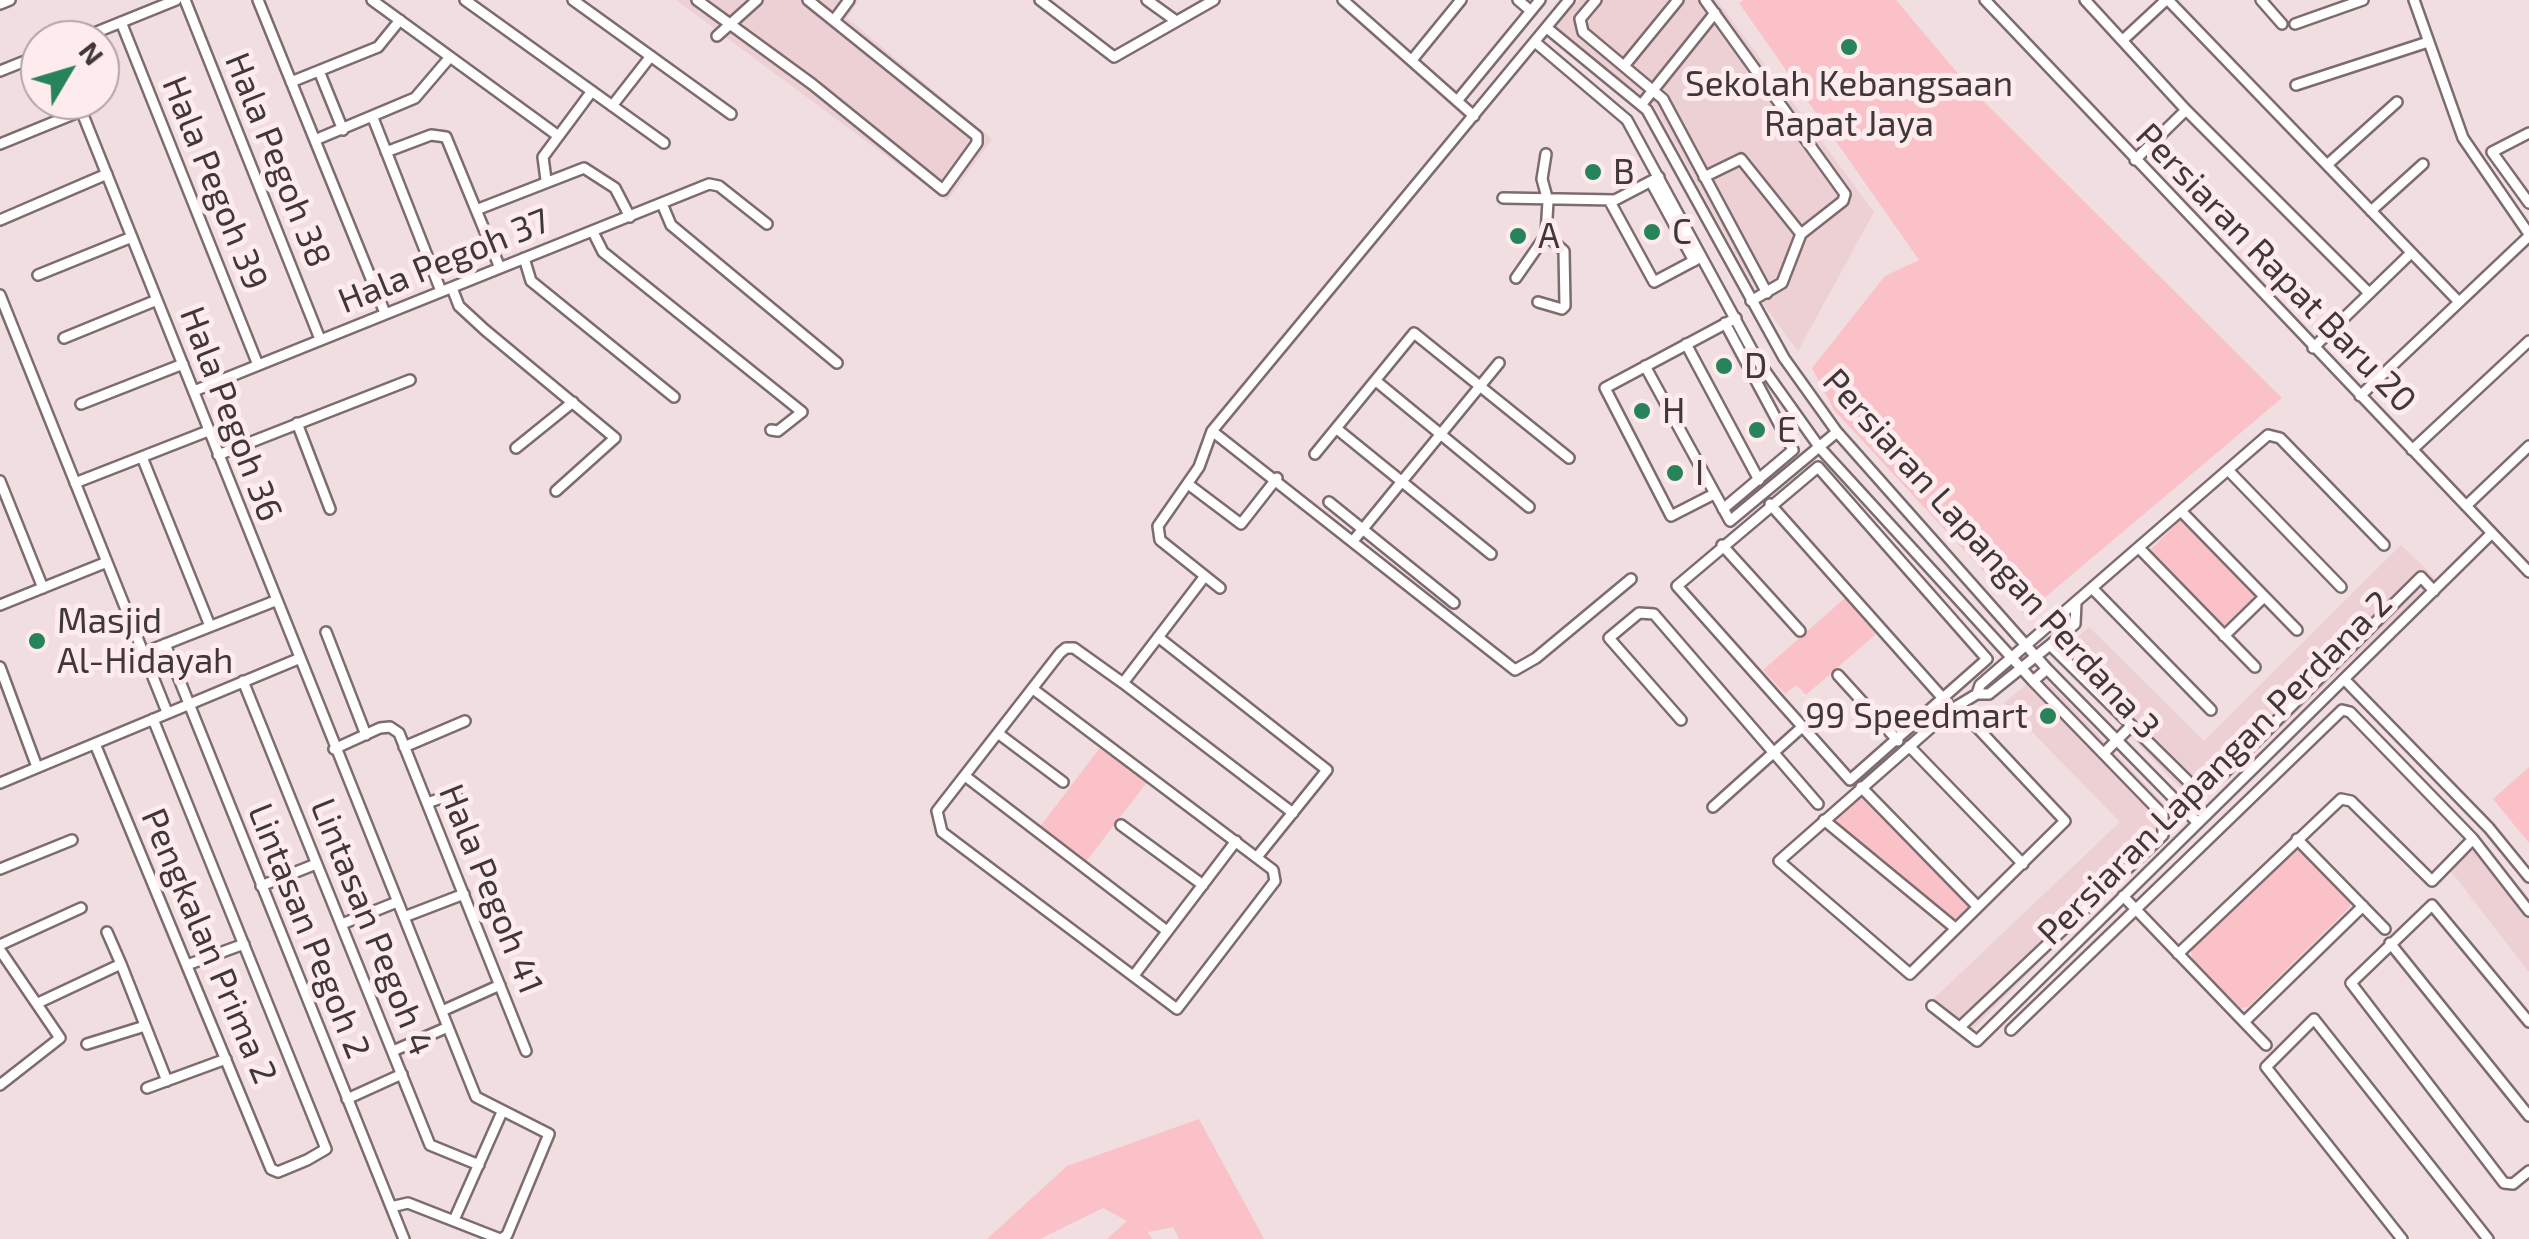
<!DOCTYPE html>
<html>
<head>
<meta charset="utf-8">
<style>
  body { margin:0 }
  #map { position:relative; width:2529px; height:1239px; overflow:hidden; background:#f1dee0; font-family:"Exo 2",sans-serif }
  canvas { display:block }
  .north { position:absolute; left:20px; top:20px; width:100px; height:100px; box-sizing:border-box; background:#feebed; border:2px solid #b2a3a5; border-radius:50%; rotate:52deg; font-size:28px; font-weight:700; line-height:40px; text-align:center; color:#3f3738 }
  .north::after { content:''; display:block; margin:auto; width:35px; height:45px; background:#27835a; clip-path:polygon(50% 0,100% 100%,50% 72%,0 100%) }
</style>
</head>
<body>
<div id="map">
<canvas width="2529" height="1239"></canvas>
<div class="north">N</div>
</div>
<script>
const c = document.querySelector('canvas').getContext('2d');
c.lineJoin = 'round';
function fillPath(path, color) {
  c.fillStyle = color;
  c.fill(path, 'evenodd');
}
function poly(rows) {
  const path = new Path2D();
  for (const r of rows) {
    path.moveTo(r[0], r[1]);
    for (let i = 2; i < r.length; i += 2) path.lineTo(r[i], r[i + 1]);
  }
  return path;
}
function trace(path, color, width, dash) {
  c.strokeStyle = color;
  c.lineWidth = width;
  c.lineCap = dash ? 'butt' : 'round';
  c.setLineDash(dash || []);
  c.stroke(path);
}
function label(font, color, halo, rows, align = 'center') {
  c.font = font + ' "Exo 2",sans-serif';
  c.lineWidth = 10;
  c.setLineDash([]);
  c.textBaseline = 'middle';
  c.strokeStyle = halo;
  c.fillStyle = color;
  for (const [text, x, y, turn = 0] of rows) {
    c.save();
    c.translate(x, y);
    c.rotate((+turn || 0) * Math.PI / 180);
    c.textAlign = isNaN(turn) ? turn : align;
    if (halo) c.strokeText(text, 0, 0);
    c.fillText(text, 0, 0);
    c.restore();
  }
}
fillPath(poly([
  [676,0,859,0,847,18,992,139,947,201],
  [1578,0,1717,0,1874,212,1798,351,1764,305,1654,105,1555,29],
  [2401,545,2436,579,2203,802,2194,802,2054,657,2089,627,2204,741],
  [2040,673,2180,821,1965,1037,1927,1005,2120,822,2004,703],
  [2478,840,2529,904,2529,972,2450,870]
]), '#ecd0d3');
fillPath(poly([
  [1744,0,1896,0,1970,88,2282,398,2024,615,1834,410,1812,368,1885,276,1919,260,1739,3],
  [2181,519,2255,596,2224,626,2150,550],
  [1845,598,1876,634,1806,695,1796,685,1785,694,1763,670],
  [1102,745,1148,781,1085,863,1039,828],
  [2529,767,2529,843,2493,799],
  [1862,794,1973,907,1956,922,1831,819],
  [2301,850,2350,899,2350,907,2248,1007,2240,1008,2192,958,2191,948,2290,852],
  [1199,1119,1264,1239,1179,1239,1173,1227,1148,1232,1152,1239,1107,1239,1127,1221,1103,1208,1040,1239,987,1239,1067,1166]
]), '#fac1c8');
const minor = poly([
  [185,0,320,339],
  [258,0,385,313],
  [372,0,557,135],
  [465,0,664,143],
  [573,0,731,114],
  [697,0,812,84,943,190,977,143,977,136,808,0],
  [1040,0,1114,57,1214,0],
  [1147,0,1176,21],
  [1343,0,1474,116],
  [1518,0,1531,11],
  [1596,0,1580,19,1583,32,1663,99,1767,293],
  [1705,0,1845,194,1843,201,1801,234,1782,283,1751,301],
  [1985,0,2529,572],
  [2085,0,2186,110,2368,292],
  [2168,0,2459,302],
  [2261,0,2282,24],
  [2414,0,2463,138,2529,234],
  [0,4,10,0],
  [835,19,849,0],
  [121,22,258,365],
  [2295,24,2363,0],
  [1547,28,1647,110,1784,358,1837,432,2047,669,2197,822],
  [717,36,757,0],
  [77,40,176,0],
  [2123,40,2166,0],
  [1535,42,1627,120,1758,361,1820,448,2033,681],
  [1412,60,1461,0],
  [1624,66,1678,0],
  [0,71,40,55],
  [319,71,343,130],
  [291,82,378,47,400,20],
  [2296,85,2428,42],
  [77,100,476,1097,549,1134,507,1235,501,1239],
  [1457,101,1540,0],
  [1642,104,1715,13],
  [612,106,651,56],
  [373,118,441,291],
  [2529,133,2492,152,2529,203],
  [315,140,415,98,450,57],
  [0,144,81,111],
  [386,152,431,135,446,137,500,268],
  [2135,160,2186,110],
  [2327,165,2397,102],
  [1704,177,1741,159,1801,234],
  [546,180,543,157,592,91],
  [1651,182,1694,261],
  [1503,198,1615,200,1659,177],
  [1609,200,1654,282,1701,257],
  [663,206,671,225,837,363],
  [476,210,584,168,615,188,630,217],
  [2371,211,2423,164],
  [0,220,107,174],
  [593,232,603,252,802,412,778,431,771,430],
  [524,258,531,281,674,397],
  [38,275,132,237],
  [1516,278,1546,235,1548,201,1542,179,1546,154],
  [452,288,459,306,485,330,615,438,556,491],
  [0,295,167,712],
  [1538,302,1562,309,1565,306,1564,251,1546,235],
  [64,338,157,300],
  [1686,344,1759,480],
  [2313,348,2411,253],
  [1645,366,1730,521,1837,432],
  [1376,381,1529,507],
  [194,391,709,184,719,186,767,224],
  [2360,396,2529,236],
  [81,404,183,364],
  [297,423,330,509],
  [1337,429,1491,554],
  [1212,431,1515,670,1536,658,1631,579],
  [516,448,573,402],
  [2412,450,2529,341],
  [1315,454,1414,333,1569,458],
  [218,455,410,380],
  [142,457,210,626],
  [1818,467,1987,659,1850,780,1677,586,1818,467],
  [2228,470,2341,587],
  [0,481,43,588],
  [75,483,208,431],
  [1188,484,1241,524,1277,478],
  [1714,494,1671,516,1605,388,1736,318],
  [1329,502,1454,603],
  [1770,504,1948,704],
  [2466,506,2529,446],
  [1723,509,1793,450,1725,323],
  [2181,511,2297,630],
  [1353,541,1499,363],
  [1722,545,1800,631],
  [2139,548,2255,667],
  [1220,588,1160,540,1158,526,1199,467,1212,431,1569,0],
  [2093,589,2211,710],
  [0,605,107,562],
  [326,632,366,735],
  [2224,636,2264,597],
  [1158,637,1327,770,1257,857],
  [165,644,404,1239],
  [2050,645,2198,791,2223,774,2421,577,2434,591],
  [143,653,275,601],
  [0,667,37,767],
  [1838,675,1898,741],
  [2344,679,2489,828,2529,877],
  [243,681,430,1145,479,1165],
  [1123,683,1205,576],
  [1033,689,1273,870,1275,881,1177,1009,942,832,937,811,1060,653,1066,648,1074,648,1123,683,1293,813],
  [1977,694,1980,685,2268,435,2280,438,2384,545],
  [1957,706,2065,821,1910,974,1779,861,1952,709,1977,694,1989,694,2050,645,2075,624,2076,603],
  [1681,720,1609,638,1639,613,1654,614,1818,804],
  [999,734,1063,782],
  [95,744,271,1169,278,1172,307,1160,326,1149,153,719],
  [1909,746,2023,864],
  [404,747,465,721],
  [334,749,380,728,390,727,399,733,526,1051],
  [2104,753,2130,727],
  [965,776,1167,931],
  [0,783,298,659],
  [1861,787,1978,907],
  [427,803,456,793],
  [1713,807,1801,728],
  [1824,820,1955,928],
  [1121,825,1203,885],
  [2297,839,2385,929],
  [0,869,72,840],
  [261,886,316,864],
  [2123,896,2266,1045],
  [404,917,464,894],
  [342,924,397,902],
  [2390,943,2529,1116],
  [0,945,81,908],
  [0,950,60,1038,0,1085],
  [2178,954,2341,799,2351,801,2432,881,2473,839],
  [121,964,167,1081],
  [187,965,244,944],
  [1135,974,1236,841],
  [38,1003,121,964,107,932],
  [1932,1006,1977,1041,2492,533],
  [442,1011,500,985],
  [2244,1022,2363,906],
  [2529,1022,2432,905,2351,983,2504,1183,2513,1184,2529,1171],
  [1960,1027,2163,835,2163,815,2033,681,2047,669],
  [2011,1030,2342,710,2350,712,2473,839,2529,911],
  [87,1044,145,1026],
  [393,1051,448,1027],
  [147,1088,226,1059],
  [347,1099,402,1074],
  [391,1207,408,1203,500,1239],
  [454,1220,502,1112],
  [2402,1239,2266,1067,2314,1019,2488,1239]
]);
trace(minor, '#7c6c6e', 14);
trace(minor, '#fff', 9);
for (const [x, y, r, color] of [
  [1849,47,10,"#27835a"],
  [1593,172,10,"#27835a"],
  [1652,232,10,"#27835a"],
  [1518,236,10,"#27835a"],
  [1724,366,10,"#27835a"],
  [1642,411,10,"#27835a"],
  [1757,430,10,"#27835a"],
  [1675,473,10,"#27835a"],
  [37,641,10,"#27835a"],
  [2048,716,10,"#27835a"]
]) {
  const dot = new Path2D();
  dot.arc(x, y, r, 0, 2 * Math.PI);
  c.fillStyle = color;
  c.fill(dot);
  trace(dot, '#feebed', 4);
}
label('35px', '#3f3738', '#feebed', [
  ["Sekolah Kebangsaan",1849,84,"center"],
  ["Rapat Jaya",1849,124,"center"],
  ["B",1613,172],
  ["C",1672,232],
  ["A",1538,236],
  ["D",1744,366],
  ["H",1662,411],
  ["E",1777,430],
  ["I",1695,473],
  ["Masjid",57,621],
  ["Al-Hidayah",57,661],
  ["99 Speedmart",2028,716,"right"]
], 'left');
label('35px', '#3f3738', '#feebed', [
  ["Hala Pegoh 38",278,160,68],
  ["Hala Pegoh 39",215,183,68],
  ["Hala Pegoh 37",444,261,-22],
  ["Persiaran Rapat Baru 20",2276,268,46],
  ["Hala Pegoh 36",231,414,69],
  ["Persiaran Lapangan Perdana 3",1991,554,48],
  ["Persiaran Lapangan Perdana 2",2215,768,-45],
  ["Hala Pegoh 41",491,889,68],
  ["Lintasan Pegoh 4",372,927,68],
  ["Lintasan Pegoh 2",309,931,68],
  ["Pengkalan Prima 2",209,946,67]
]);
</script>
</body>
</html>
